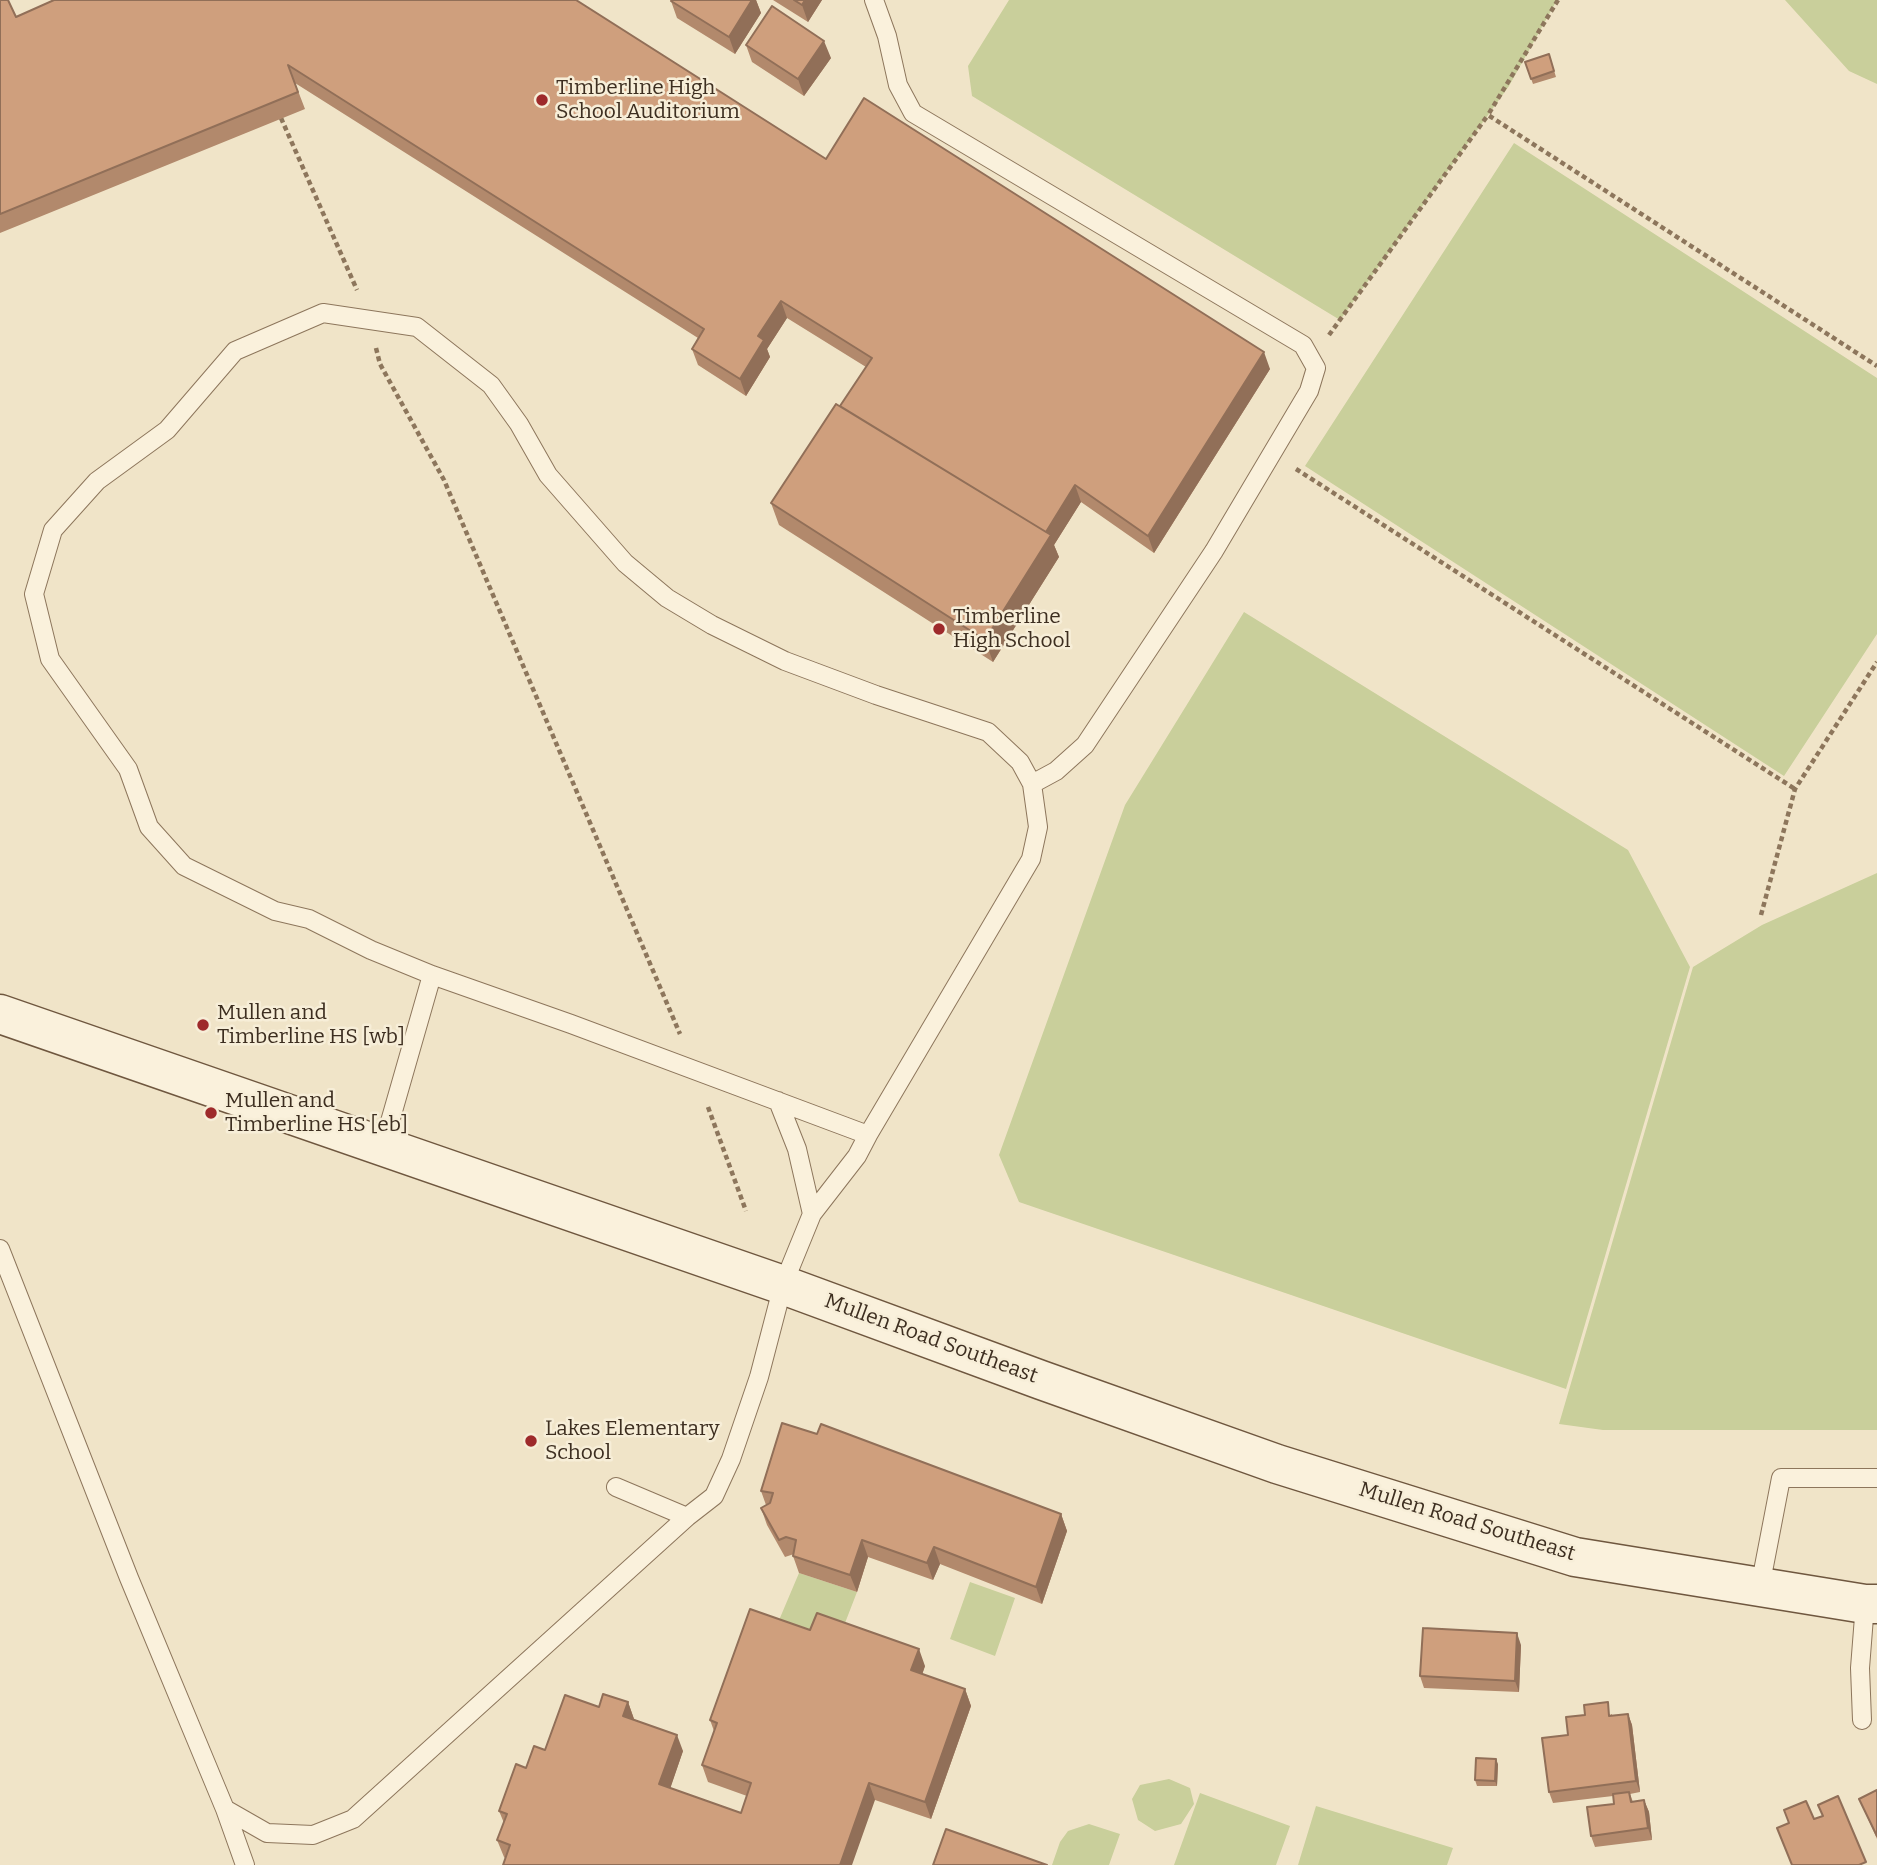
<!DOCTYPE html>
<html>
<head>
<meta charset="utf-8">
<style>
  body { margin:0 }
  canvas { display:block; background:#f0e4c8 }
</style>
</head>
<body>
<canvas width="1877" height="1865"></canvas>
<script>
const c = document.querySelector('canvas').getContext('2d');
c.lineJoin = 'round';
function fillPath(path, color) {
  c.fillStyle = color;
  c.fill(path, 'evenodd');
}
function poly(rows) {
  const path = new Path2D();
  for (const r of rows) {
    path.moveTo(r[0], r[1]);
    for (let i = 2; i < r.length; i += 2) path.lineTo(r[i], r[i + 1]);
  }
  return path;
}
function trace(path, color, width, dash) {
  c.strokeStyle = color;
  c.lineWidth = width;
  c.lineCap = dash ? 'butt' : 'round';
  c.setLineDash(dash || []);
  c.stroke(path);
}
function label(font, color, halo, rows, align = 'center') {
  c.font = font + ' Bitter,serif';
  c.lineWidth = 5;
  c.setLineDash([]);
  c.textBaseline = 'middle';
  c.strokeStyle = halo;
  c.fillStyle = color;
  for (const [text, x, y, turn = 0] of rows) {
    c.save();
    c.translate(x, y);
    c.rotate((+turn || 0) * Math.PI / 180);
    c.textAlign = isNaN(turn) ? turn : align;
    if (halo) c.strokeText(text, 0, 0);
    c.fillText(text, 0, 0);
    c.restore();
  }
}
fillPath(poly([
  [1009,0,1557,0,1509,86,1340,320,972,96,968,66],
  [1785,0,1877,0,1877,84,1849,71],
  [1514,143,1877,378,1877,634,1784,776,1305,466],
  [1244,612,1628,850,1690,967,1566,1389,1019,1202,999,1155,1125,805],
  [1877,873,1877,1430,1603,1430,1559,1424,1693,967,1762,925],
  [799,1573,857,1592,840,1636,774,1632],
  [970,1582,1015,1598,995,1656,950,1639],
  [1169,1779,1190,1788,1194,1804,1181,1824,1155,1831,1138,1820,1132,1799,1140,1785],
  [1200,1793,1290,1826,1276,1865,1174,1865],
  [1316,1806,1453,1848,1447,1865,1298,1865],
  [1089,1824,1120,1834,1109,1865,1052,1865,1060,1842,1068,1831]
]), '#c9cf9b');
const lane = poly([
  [874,0,887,36,898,85,913,113,1303,345,1316,368,1309,391,1214,551,1085,745,1056,771,1032,784],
  [432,975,571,1024,868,1135],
  [778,1101,797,1149,812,1214],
  [383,1146,432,975,371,950,309,919,275,911,184,866,149,827,128,769,50,659,34,594,53,530,97,481,167,430,235,351,323,313,417,327,491,385,519,424,548,475,625,563,667,598,712,625,785,661,876,695,988,732,1020,762,1032,784,1038,827,1031,859,868,1135,857,1156,812,1214,783,1285,759,1377,731,1459,714,1496,687,1517,616,1487],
  [0,1249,129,1578,225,1809,245,1865],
  [1760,1587,1781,1478,1877,1478],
  [1862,1720,1860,1668,1865,1604],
  [225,1809,267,1833,313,1835,353,1819,687,1517]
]);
const secondary = poly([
  [0,1014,783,1285,1041,1380,1277,1464,1575,1557,1865,1604,1877,1604]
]);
trace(lane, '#8d765c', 20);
trace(secondary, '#6f573f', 41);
trace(poly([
  [1558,0,1488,115,1877,366],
  [281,118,357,290],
  [1329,335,1488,115],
  [376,348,380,364,444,480,680,1034],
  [1296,469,1795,789],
  [1761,915,1795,789,1877,662],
  [708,1107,746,1211]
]), '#8d765c', 4.5, [5, 3.5]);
trace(lane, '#faf1dc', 18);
trace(secondary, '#faf1dc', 38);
fillPath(poly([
  [0,0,16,17,826,159,1270,369,1154,553,1081,502,1054,545,1059,557,993,662,779,525,771,503,840,406,866,367,787,318,767,349,770,357,746,396,698,365,692,349,698,338,295,83,305,109,0,233],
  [672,0,756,0,761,13,735,54,677,18,671,1],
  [773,0,822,0,808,22],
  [746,45,831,58,804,96,752,62],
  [1549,54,1556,77,1533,84,1525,62],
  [761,1491,1061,1514,1067,1531,1042,1604,940,1564,933,1580,868,1557,857,1592,799,1573,793,1556,794,1554,785,1557,767,1525,761,1508,766,1505],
  [810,1630,925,1666,922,1674,965,1689,971,1706,931,1819,875,1800,505,1858,504,1857,497,1840,504,1823,499,1811,526,1768,545,1750,599,1707,628,1702,634,1719,683,1751,670,1788,741,1813,747,1796,708,1782,702,1765,714,1731,710,1720],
  [1521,1645,1519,1692,1424,1688,1420,1676],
  [1612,1714,1612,1716,1628,1714,1632,1725,1640,1792,1630,1794,1633,1802,1644,1800,1649,1812,1652,1840,1595,1847,1591,1836,1614,1804,1613,1796,1553,1803,1549,1792,1568,1735],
  [1498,1764,1497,1786,1477,1786,1475,1780],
  [1877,1790,1877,1839,1859,1799]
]), '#b2896c');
fillPath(poly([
  [752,0,756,0,761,13,735,54,729,37],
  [805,0,822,0,808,22,802,5],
  [824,41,831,58,804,96,798,79],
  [781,301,787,318,767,349,770,357,746,396,740,379,758,336],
  [1264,352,1270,369,1154,553,1148,536],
  [1075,485,1081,502,1054,545,1059,557,993,662,985,640,1044,534],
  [1061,1514,1067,1531,1042,1604,1036,1587],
  [862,1540,868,1557,857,1592,850,1575],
  [934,1547,940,1564,933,1580,927,1563],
  [1517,1633,1521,1645,1519,1692,1515,1681],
  [919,1649,925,1666,918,1687,911,1670],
  [965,1689,971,1706,931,1819,925,1802],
  [628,1702,634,1719,623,1716],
  [1628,1714,1632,1725,1640,1792,1636,1781],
  [677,1735,683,1751,666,1801,659,1784],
  [1496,1759,1498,1764,1497,1786,1495,1781],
  [869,1783,875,1800,852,1865,840,1865],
  [1644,1800,1649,1812,1652,1840,1648,1828]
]), '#916f58');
const building = poly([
  [0,0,8,0,16,17,54,0,576,0,826,159,864,98,1264,352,1148,536,1075,485,1046,532,840,406,872,358,781,301,758,336,764,340,740,379,692,349,704,329,288,65,298,92,0,214,0,0],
  [672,0,752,0,729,37,671,1,672,0],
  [794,0,805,0,802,5,794,0],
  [772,6,824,41,798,79,746,45,772,6],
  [1549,54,1554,71,1531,79,1525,62,1549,54],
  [836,404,1051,535,985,640,771,503,836,404],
  [782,1423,817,1434,821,1424,1061,1514,1036,1587,934,1547,927,1563,862,1540,850,1575,793,1556,796,1540,786,1537,779,1540,761,1508,770,1503,773,1493,761,1491,782,1423],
  [750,1609,810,1630,817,1613,919,1649,911,1670,965,1689,925,1802,869,1783,840,1865,503,1865,510,1845,497,1840,507,1814,499,1811,516,1764,526,1768,534,1746,545,1750,565,1695,599,1707,603,1694,628,1702,623,1716,677,1735,659,1784,741,1813,751,1783,702,1765,717,1723,710,1720,750,1609],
  [1423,1628,1517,1633,1515,1681,1420,1676,1423,1628],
  [1608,1702,1609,1716,1628,1714,1636,1781,1549,1792,1542,1738,1568,1735,1566,1717,1585,1715,1584,1705,1608,1702],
  [1476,1758,1496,1759,1495,1781,1475,1780,1476,1758],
  [1877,1790,1877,1836,1859,1799,1877,1790],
  [1629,1792,1631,1802,1644,1800,1648,1828,1591,1836,1587,1807,1614,1804,1613,1794,1629,1792],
  [1838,1796,1866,1862,1859,1865,1792,1865,1777,1828,1789,1823,1784,1810,1806,1801,1814,1819,1823,1816,1818,1805,1838,1796],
  [946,1829,1047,1865,933,1865,946,1829]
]);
fillPath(building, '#cf9f7d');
trace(building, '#916f58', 2);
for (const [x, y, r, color] of [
  [542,100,7,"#9e2a2b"],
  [939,629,7,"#9e2a2b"],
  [203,1025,7,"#9e2a2b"],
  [211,1113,7,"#9e2a2b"],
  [531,1441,7,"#9e2a2b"]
]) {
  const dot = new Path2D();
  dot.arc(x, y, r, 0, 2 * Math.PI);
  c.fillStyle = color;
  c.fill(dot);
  trace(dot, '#f7eed8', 2.5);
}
label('21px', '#3d2e20', '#f7eed8', [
  ["Timberline High",556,88],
  ["School Auditorium",556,112],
  ["Timberline",953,617],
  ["High School",953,641],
  ["Mullen and",217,1013],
  ["Timberline HS [wb]",217,1037],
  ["Mullen and",225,1101],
  ["Timberline HS [eb]",225,1125],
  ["Lakes Elementary",545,1429],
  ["School",545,1453]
], 'left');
label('21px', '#3d2e20', '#f7eed8', [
  ["Mullen Road Southeast",931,1339,20],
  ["Mullen Road Southeast",1467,1522,17]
]);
</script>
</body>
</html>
